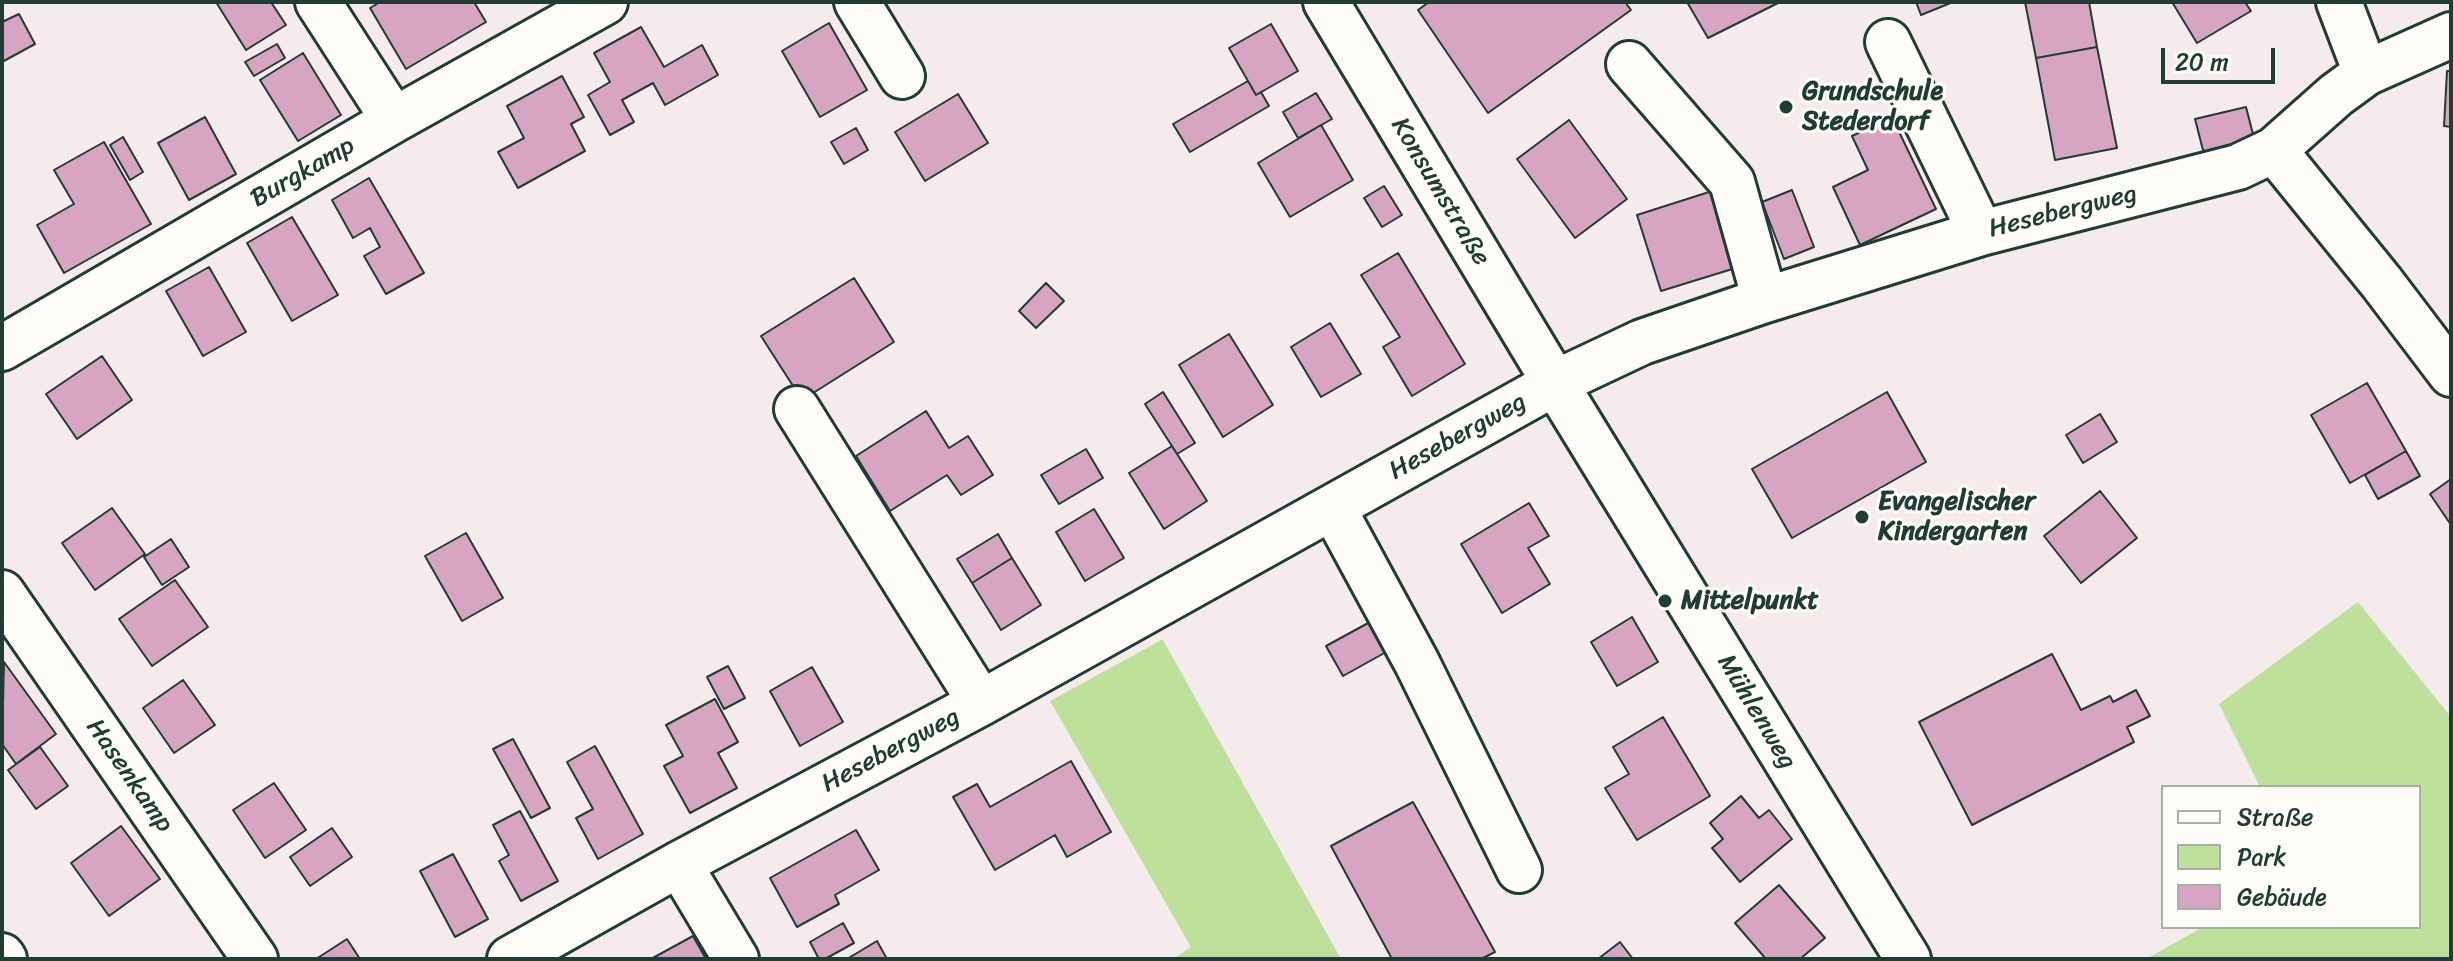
<!DOCTYPE html>
<html>
<head>
<meta charset="utf-8">
<style>
  body { margin:0 }
  #map { position:relative; width:2453px; height:961px; overflow:hidden; background:#f5ebec; font-family:Sriracha,sans-serif }
  canvas { display:block }
  .frame { position:absolute; inset:0; border:4px solid #1f3d34; pointer-events:none }
  .legend { position:absolute; left:2161px; top:785px; width:260px; height:144px; box-sizing:border-box; background:#fdfcf7; border:2px solid #a4b0a9; margin:0; padding:10px 14px; list-style:none; font-size:24px; color:#1f3d34 }
  .legend li { display:flex; align-items:center; gap:16px; height:40px }
  .legend b { width:40px; border:2px solid #a4b0a9 }
  .scale { position:absolute; left:2161px; top:48px; width:114px; height:36px; box-sizing:border-box; border:4px solid #1f3d34; border-top:0; padding-left:10px; font-size:24px; line-height:28px; white-space:nowrap; color:#1f3d34; -webkit-text-stroke:6px #fdfcf7; paint-order:stroke }
</style>
</head>
<body>
<div id="map">
<canvas width="2453" height="961"></canvas>
<div class="frame"></div>
<ul class="legend">
<li><b style="height:10px;background:#fdfcf7"></b>Straße</li>
<li><b style="height:22px;background:#bde09a"></b>Park</li>
<li><b style="height:22px;background:#d7a5c2"></b>Gebäude</li>
</ul>
<div class="scale">20 m</div>
</div>
<script>
const c = document.querySelector('canvas').getContext('2d');
c.lineJoin = 'round';
function fillPath(path, color) {
  c.fillStyle = color;
  c.fill(path, 'evenodd');
}
function poly(rows) {
  const path = new Path2D();
  for (const r of rows) {
    path.moveTo(r[0], r[1]);
    for (let i = 2; i < r.length; i += 2) path.lineTo(r[i], r[i + 1]);
  }
  return path;
}
function trace(path, color, width, dash) {
  c.strokeStyle = color;
  c.lineWidth = width;
  c.lineCap = dash ? 'butt' : 'round';
  c.setLineDash(dash || []);
  c.stroke(path);
}
function label(font, color, halo, rows, align = 'center') {
  c.font = font + ' Sriracha,sans-serif';
  c.lineWidth = 6;
  c.setLineDash([]);
  c.textBaseline = 'middle';
  c.strokeStyle = halo;
  c.fillStyle = color;
  for (const [text, x, y, turn = 0] of rows) {
    c.save();
    c.translate(x, y);
    c.rotate((+turn || 0) * Math.PI / 180);
    c.textAlign = isNaN(turn) ? turn : align;
    if (halo) c.strokeText(text, 0, 0);
    c.fillText(text, 0, 0);
    c.restore();
  }
}
fillPath(poly([
  [2358,602,2451,717,2451,959,2146,959,2203,927,2419,927,2419,787,2260,787,2219,704],
  [1163,639,1163,640,1341,959,1173,959,1191,947,1050,701]
]), '#bde09a');
const building = poly([
  [216,2,271,2,286,25,246,50,216,2],
  [380,2,474,2,486,22,406,69,370,8,380,2],
  [1429,2,1625,2,1631,10,1488,113,1418,10,1429,2],
  [1687,2,1780,2,1708,38,1687,2],
  [1916,2,1953,2,1921,15,1916,2],
  [2025,2,2089,2,2097,47,2036,58,2025,2],
  [2172,2,2245,2,2251,11,2197,43,2172,2],
  [19,14,35,44,2,62,2,22,19,14],
  [829,23,867,90,820,117,782,51,829,23],
  [1271,24,1298,71,1256,95,1229,48,1271,24],
  [641,27,664,67,702,45,718,75,665,105,653,83,622,100,634,122,610,135,588,95,610,82,594,53,641,27],
  [277,44,285,58,254,76,245,62,277,44],
  [2097,47,2117,148,2055,160,2036,58,2097,47],
  [303,53,341,115,298,141,260,80,303,53],
  [2447,71,2451,71,2451,127,2444,126,2447,71],
  [562,76,584,117,571,124,585,151,518,188,498,152,524,138,507,106,562,76],
  [1248,81,1256,95,1261,92,1269,106,1190,152,1173,124,1248,81],
  [1316,93,1332,119,1298,138,1283,112,1316,93],
  [958,94,988,143,925,181,895,132,958,94],
  [2246,107,2256,146,2205,158,2195,119,2246,107],
  [205,117,236,174,189,200,158,143,205,117],
  [1892,117,1936,209,1860,245,1833,187,1868,170,1852,136,1892,117],
  [1569,120,1627,199,1575,238,1517,159,1569,120],
  [1321,125,1353,180,1290,217,1258,163,1321,125],
  [856,128,868,150,844,164,831,142,856,128],
  [123,137,143,172,130,180,110,145,123,137],
  [104,142,151,224,64,273,37,225,74,204,54,170,104,142],
  [369,178,424,273,386,294,364,256,380,247,370,228,353,238,332,200,369,178],
  [1731,185,1755,262,1661,291,1637,215,1731,185],
  [1384,186,1402,215,1382,227,1364,198,1384,186],
  [1792,190,1814,247,1784,259,1762,202,1792,190],
  [292,217,338,295,292,321,247,243,292,217],
  [1398,253,1465,364,1412,396,1383,347,1400,337,1361,275,1398,253],
  [209,267,246,332,203,356,166,291,209,267],
  [854,278,894,342,802,400,761,336,854,278],
  [1046,283,1064,301,1036,328,1019,311,1046,283],
  [1330,323,1361,374,1321,397,1291,347,1330,323],
  [1229,334,1273,405,1223,437,1179,365,1229,334],
  [102,356,132,400,77,439,46,394,102,356],
  [2367,383,2406,451,2350,483,2311,415,2367,383],
  [1163,392,1195,443,1177,454,1145,404,1163,392],
  [1887,392,1926,462,1792,538,1752,469,1887,392],
  [926,411,949,448,968,436,993,475,961,495,947,475,890,511,856,456,926,411],
  [2100,414,2117,442,2083,463,2066,435,2100,414],
  [1172,446,1207,501,1164,529,1129,473,1172,446],
  [1086,449,1103,478,1059,504,1041,475,1086,449],
  [2406,451,2420,476,2378,499,2365,475,2406,451],
  [2451,479,2451,525,2430,494,2451,479],
  [2100,491,2137,538,2081,583,2044,536,2100,491],
  [1529,503,1549,536,1528,548,1550,584,1502,613,1461,544,1529,503],
  [112,508,145,554,95,590,62,543,112,508],
  [1094,509,1124,558,1085,581,1056,532,1094,509],
  [466,533,503,598,462,621,425,556,466,533],
  [998,534,1012,558,972,583,957,559,998,534],
  [171,539,189,567,162,585,144,557,171,539],
  [1012,558,1041,605,1001,630,972,583,1012,558],
  [175,580,208,627,152,666,119,619,175,580],
  [1381,616,1397,646,1343,676,1326,646,1381,616],
  [1632,617,1658,662,1617,686,1591,642,1632,617],
  [2052,654,2081,710,2110,696,2113,702,2136,690,2150,716,2127,727,2134,742,1972,825,1919,722,2052,654],
  [4,662,56,734,16,764,2,744,4,662],
  [728,666,745,698,724,709,707,677,728,666],
  [812,667,843,722,800,746,770,691,812,667],
  [183,680,215,725,174,753,143,708,183,680],
  [715,699,738,742,718,753,737,788,690,813,664,766,683,756,666,725,715,699],
  [1663,717,1710,796,1637,840,1605,788,1629,774,1613,747,1663,717],
  [513,739,550,808,531,818,493,749,513,739],
  [595,746,643,834,598,859,576,818,593,809,567,762,595,746],
  [40,747,68,786,36,809,8,770,40,747],
  [1071,761,1111,832,1067,857,1055,835,995,870,953,797,977,784,990,807,1071,761],
  [274,783,306,830,265,858,233,810,274,783],
  [1741,796,1759,818,1769,810,1792,839,1740,882,1712,848,1723,839,1710,823,1741,796],
  [1413,802,1495,952,1481,959,1392,959,1331,846,1413,802],
  [520,811,558,881,521,901,499,861,509,855,493,825,520,811],
  [121,826,160,879,109,916,71,863,121,826],
  [332,828,352,857,310,886,290,857,332,828],
  [856,830,879,870,835,895,839,904,797,927,770,878,856,830],
  [453,854,488,919,455,937,420,871,453,854],
  [1779,885,1825,938,1800,959,1766,959,1735,923,1779,885],
  [843,923,854,943,825,959,819,959,810,942,843,923],
  [693,936,706,959,651,959,693,936],
  [347,939,360,959,316,959,347,939],
  [877,941,887,959,847,959,877,941],
  [1620,942,1633,959,1598,959,1620,942]
]);
fillPath(building, '#d7a5c2');
trace(building, '#1f3d34', 2);
const minor = poly([
  [318,2,394,120],
  [857,2,902,76],
  [1326,2,1555,383,1908,959],
  [2339,2,2366,73],
  [1888,42,1981,233],
  [1629,64,1732,182,1765,300],
  [2274,150,2382,283,2451,374],
  [2,348,394,120,605,2],
  [797,409,981,703],
  [1333,508,1417,663,1519,870],
  [2,593,255,959],
  [679,864,736,959],
  [2,956,4,959],
  [510,959,679,864,981,703,1555,383,1642,342,1765,300,1981,233,2238,167,2274,150,2336,95,2366,73,2451,35]
]);
trace(minor, '#1f3d34', 50);
trace(minor, '#fdfcf7', 44);
for (const [x, y, r, color] of [
  [1786,107,8,"#1f3d34"],
  [1862,517,8,"#1f3d34"],
  [1665,601,8,"#1f3d34"]
]) {
  const dot = new Path2D();
  dot.arc(x, y, r, 0, 2 * Math.PI);
  c.fillStyle = color;
  c.fill(dot);
  trace(dot, '#fdfcf7', 3);
}
label('bold 26px', '#1f3d34', '#fdfcf7', [
  ["Grundschule",1802,92],
  ["Stederdorf",1802,122],
  ["Evangelischer",1878,502],
  ["Kindergarten",1878,532],
  ["Mittelpunkt",1681,601]
], 'left');
label('26px', '#1f3d34', '#fdfcf7', [
  ["Burgkamp",303,173,-30],
  ["Konsumstraße",1440,192,59],
  ["Hesebergweg",2063,212,-14],
  ["Hesebergweg",1458,437,-29],
  ["Mühlenweg",1756,712,59],
  ["Hesebergweg",891,751,-28],
  ["Hasenkamp",129,776,55]
]);
</script>
</body>
</html>
